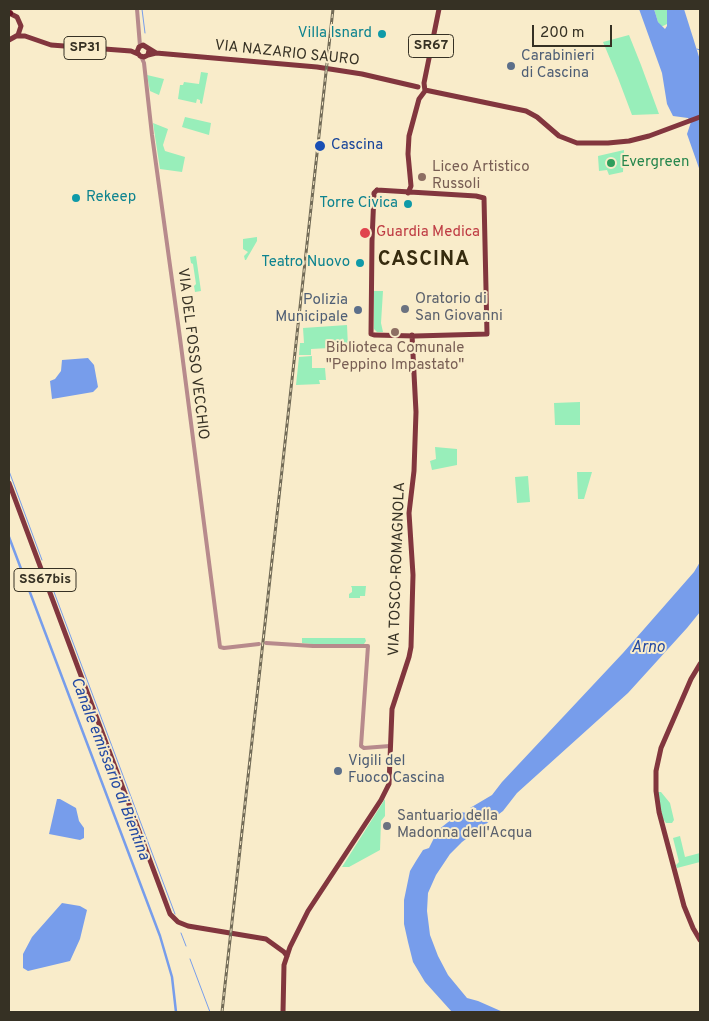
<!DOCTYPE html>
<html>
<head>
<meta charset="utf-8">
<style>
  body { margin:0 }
  #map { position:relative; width:709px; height:1021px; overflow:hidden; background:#f9ecca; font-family:Overpass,sans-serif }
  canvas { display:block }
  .frame { position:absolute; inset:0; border:10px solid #363124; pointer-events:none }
  .scale { position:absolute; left:532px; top:25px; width:80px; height:22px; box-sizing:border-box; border:2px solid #363124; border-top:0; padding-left:6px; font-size:15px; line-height:18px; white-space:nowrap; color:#363124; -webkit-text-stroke:4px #f9ecca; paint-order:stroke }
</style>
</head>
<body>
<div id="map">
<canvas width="709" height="1021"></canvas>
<div class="frame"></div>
<div class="scale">200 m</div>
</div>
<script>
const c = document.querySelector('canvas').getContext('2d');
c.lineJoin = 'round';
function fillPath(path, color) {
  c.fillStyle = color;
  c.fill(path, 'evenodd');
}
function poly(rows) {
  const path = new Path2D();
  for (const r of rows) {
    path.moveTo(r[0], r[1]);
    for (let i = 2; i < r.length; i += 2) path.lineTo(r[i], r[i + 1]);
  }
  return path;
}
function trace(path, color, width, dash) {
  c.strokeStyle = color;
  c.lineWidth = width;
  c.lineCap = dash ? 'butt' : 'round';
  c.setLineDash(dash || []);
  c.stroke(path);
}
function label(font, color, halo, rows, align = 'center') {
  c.font = font + ' Overpass,sans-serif';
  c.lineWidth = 4;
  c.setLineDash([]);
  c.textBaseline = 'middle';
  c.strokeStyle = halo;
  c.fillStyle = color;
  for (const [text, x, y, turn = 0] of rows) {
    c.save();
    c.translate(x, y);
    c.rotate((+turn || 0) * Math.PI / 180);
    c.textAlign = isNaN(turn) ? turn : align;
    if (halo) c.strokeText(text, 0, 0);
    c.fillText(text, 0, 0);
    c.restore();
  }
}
fillPath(poly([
  [654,9,667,9,667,24,663,26,661,26,658,22],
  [629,35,641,65,659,114,632,115,618,78,603,42],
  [201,72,208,73,202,104,200,103,200,100,197,99,196,103,178,99,180,85,183,85,184,82,199,84],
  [147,75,164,79,159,95,150,91],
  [185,117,211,123,209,135,182,127],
  [153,123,168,129,163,145,165,151,185,157,182,172,160,169],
  [624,150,623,172,609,175,607,170,599,171,598,156],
  [257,237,257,241,246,260,245,260,244,256,248,252,243,249,243,239],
  [196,256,201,291,195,292,194,286,196,284,193,264,191,263,190,257],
  [374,291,383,291,381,323,383,332,377,332,374,329],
  [347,325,348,347,311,349,311,355,299,355,300,343,304,343,303,328],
  [312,356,312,368,325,368,326,380,319,380,320,384,296,385,299,357],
  [580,402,580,425,555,425,554,403],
  [435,447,457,449,457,465,432,470,430,461,436,459],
  [577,472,592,472,584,499,578,499],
  [528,476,530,502,517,503,515,477],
  [351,586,366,586,365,596,360,596,360,598,349,598,349,594,352,592,352,588],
  [302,638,365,638,366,641,364,644,312,644,302,643],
  [657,792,661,792,670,803,674,820,672,823,666,823,663,819],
  [385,799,385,816,381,821,380,850,349,867,342,867],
  [680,836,685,857,700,853,700,862,677,868,676,865,679,862,673,838]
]), '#98eeba');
fillPath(poly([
  [639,9,654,9,658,22,665,29,667,26,667,9,684,9,700,60,700,171,687,134,691,122,688,118,673,116,667,104,662,73],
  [88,358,94,365,98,387,93,392,52,399,50,381,55,379,61,371,62,360],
  [700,562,700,612,687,628,628,693,517,793,503,811,462,842,450,854,436,875,428,893,427,911,430,935,438,956,448,975,467,998,478,1001,503,1012,452,1012,425,982,413,962,408,942,404,924,404,900,410,871,416,861,423,850,429,848,438,830,461,812,473,814,477,812,476,808,470,808,492,795,502,782,623,653,694,572],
  [57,799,60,799,76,808,79,821,84,828,84,838,80,840,49,834],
  [62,903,80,906,87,910,80,939,70,961,28,971,23,968,23,954,32,937]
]), '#779deb');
trace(poly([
  [142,9,145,33],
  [697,49,700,50],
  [9,471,42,560],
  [51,584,175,914],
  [181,933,186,946],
  [190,959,210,1012]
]), '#779deb', 1);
trace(poly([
  [9,537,160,936,172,977,176,1012]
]), '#779deb', 2.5);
trace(poly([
  [137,9,140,46],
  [141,56,144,63,152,135,180,338,220,647,224,648,259,644],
  [266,643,313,646,368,646,361,746,364,748,390,746]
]), '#b78a8c', 4);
trace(poly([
  [9,13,17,17,21,26,18,35,9,40],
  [16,36,25,36,51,45,131,51,138,54],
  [149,50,148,55,144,57,140,56,137,52,139,47,143,45,156,53],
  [148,55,156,53,317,67,362,74,418,87],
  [425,90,526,111,537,117,559,136,577,143,608,143,629,141,649,136,700,117],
  [377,190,476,196,484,198,487,334,415,336,374,335,371,334,372,241,374,193,377,190],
  [408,193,411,186,408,154,409,136,419,99,425,91,424,83,439,9],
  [9,483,170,914,178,922,188,926,266,939,284,952,287,956],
  [700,664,691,679,661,748,656,771,656,791,659,812,684,906,693,928,700,940],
  [283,1012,284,965,290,947,308,911,381,800,389,784,392,709,409,657,411,647,413,575,409,513,414,471,416,412,412,335]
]), '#82363e', 5);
trace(poly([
  [9,13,10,13]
]), '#6c1224', 6);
const rail = poly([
  [222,1012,333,9]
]);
trace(rail, '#726b57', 3);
trace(rail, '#f9ecca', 1, [4]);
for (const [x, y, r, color] of [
  [382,34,5,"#0f9aa8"],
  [511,66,5,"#5c6f8a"],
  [320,146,6,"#1a4fb4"],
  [611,163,5,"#2e9e5b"],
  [422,177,5,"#8d6e63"],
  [76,198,5,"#0f9aa8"],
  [408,204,5,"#0f9aa8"],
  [365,233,6,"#e0444e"],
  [360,263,5,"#0f9aa8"],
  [405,309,5,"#6b7280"],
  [358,310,5,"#5c6f8a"],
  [395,332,5,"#8d6e63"],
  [338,771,5,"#5c6f8a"],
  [387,826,5,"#6b7280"]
]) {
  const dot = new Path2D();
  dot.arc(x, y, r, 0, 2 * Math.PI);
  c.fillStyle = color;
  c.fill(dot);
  trace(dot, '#f9ecca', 2);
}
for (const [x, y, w] of [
  [431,46,45],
  [85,48,42],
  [45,580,62]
]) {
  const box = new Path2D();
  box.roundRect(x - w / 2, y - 11.5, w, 23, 4);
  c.fillStyle = '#f9ecca';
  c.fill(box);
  trace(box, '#363124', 1);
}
label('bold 14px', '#363124', null, [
  ["SR67",431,46],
  ["SP31",85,48],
  ["SS67bis",45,580]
]);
label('15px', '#0d838f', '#f9ecca', [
  ["Villa Isnard",372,34],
  ["Rekeep",86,198,"left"],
  ["Torre Civica",398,204],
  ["Teatro Nuovo",350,263]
], 'right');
label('15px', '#363124', '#f9ecca', [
  ["VIA NAZARIO SAURO",287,54,6],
  ["VIA DEL FOSSO VECCHIO",192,354,83],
  ["VIA TOSCO-ROMAGNOLA",398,569,-88]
]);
label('15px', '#4e5e75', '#f9ecca', [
  ["Carabinieri",521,57],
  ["di Cascina",521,74],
  ["Polizia",348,301,"right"],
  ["Municipale",348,318,"right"],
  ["Vigili del",348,762],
  ["Fuoco Cascina",348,779]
], 'left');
label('15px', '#164399', '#f9ecca', [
  ["Cascina",331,146]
], 'left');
label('15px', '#27864d', '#f9ecca', [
  ["Evergreen",621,163]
], 'left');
label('15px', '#785e54', '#f9ecca', [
  ["Liceo Artistico",432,168],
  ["Russoli",432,185],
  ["Biblioteca Comunale",395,349,"center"],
  ["\"Peppino Impastato\"",395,366,"center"]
], 'left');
label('15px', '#be3a42', '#f9ecca', [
  ["Guardia Medica",376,233]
], 'left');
label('15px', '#5b616d', '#f9ecca', [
  ["Oratorio di",415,300],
  ["San Giovanni",415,317],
  ["Santuario della",397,817],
  ["Madonna dell'Acqua",397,834]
], 'left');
label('italic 16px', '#2249a3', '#f9ecca', [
  ["Arno",648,649],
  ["Canale emissario di Bientina",109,769,69]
]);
c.letterSpacing = '1px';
label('bold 20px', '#362b0f', '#f9ecca', [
  ["CASCINA",424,261]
]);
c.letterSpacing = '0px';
</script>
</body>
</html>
